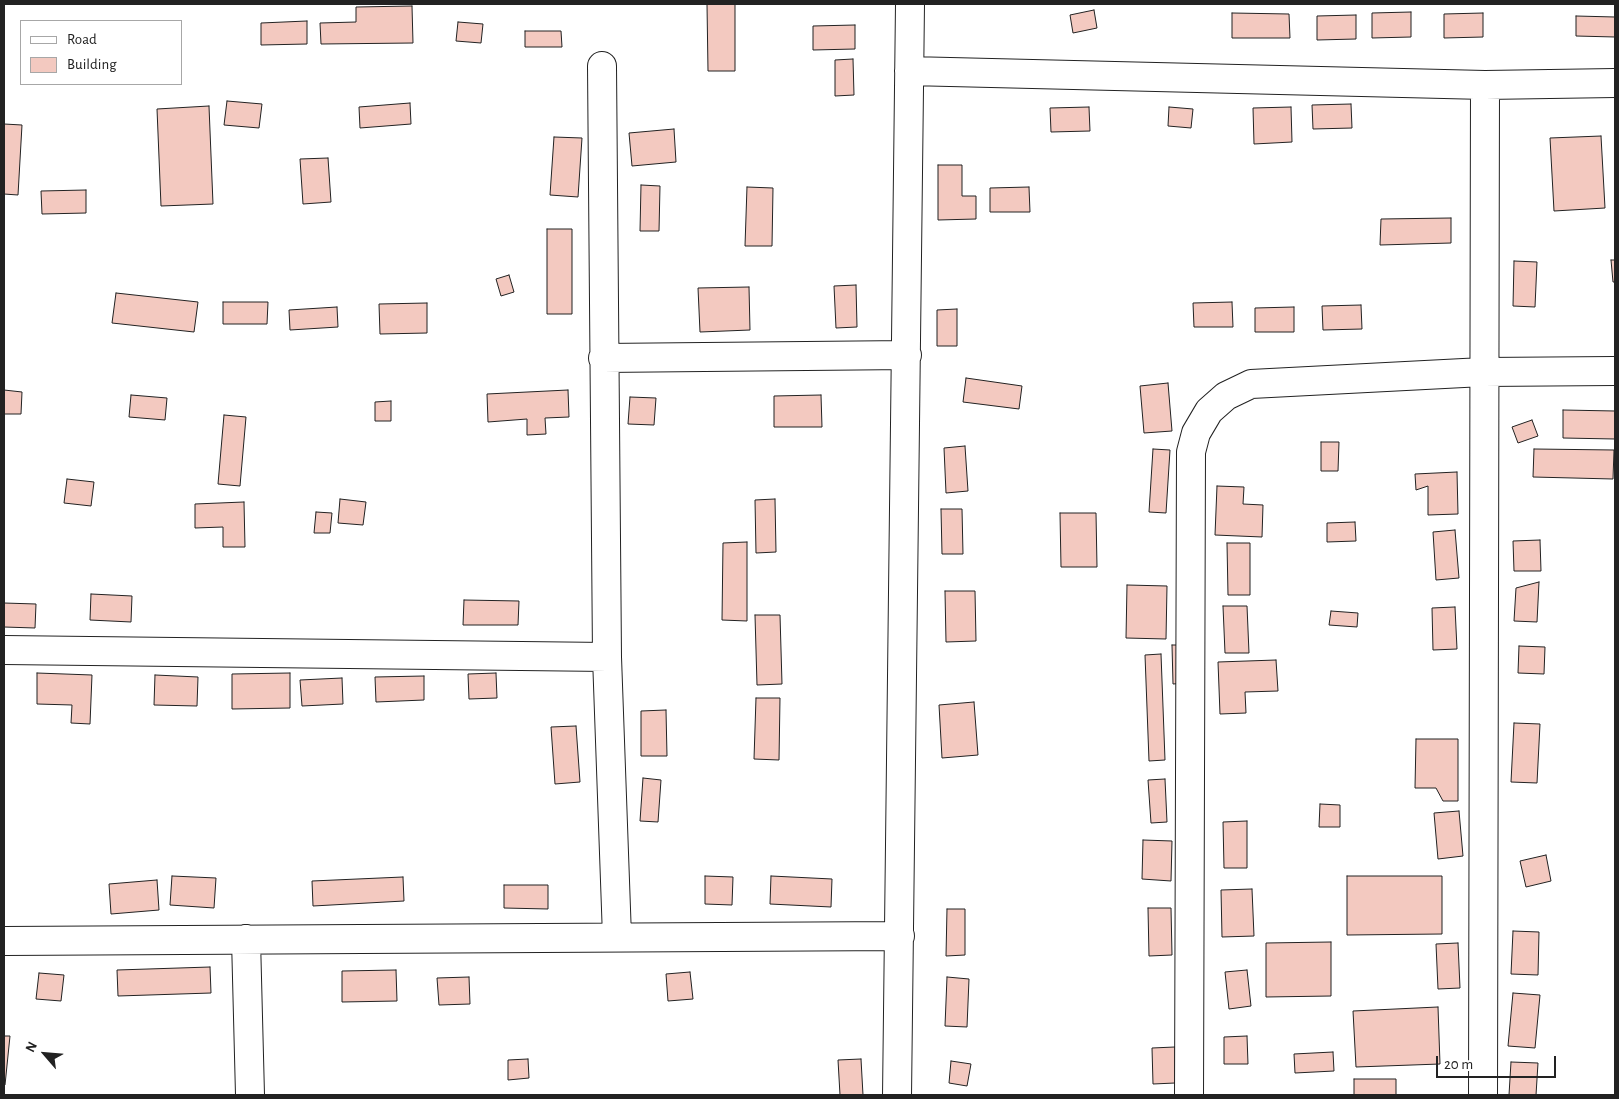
<!DOCTYPE html>
<html>
<head>
<meta charset="utf-8">
<style>
  body { margin:0 }
  #map { position:relative; width:1619px; height:1099px; overflow:hidden; background:#fff; font-family:"Alegreya Sans",sans-serif }
  canvas { display:block }
  .frame { position:absolute; inset:0; border:5px solid #222; pointer-events:none }
  .legend { position:absolute; left:20px; top:20px; width:162px; height:65px; box-sizing:border-box; background:#fff; border:1px solid #a7a7a7; margin:0; padding:6px 9px; list-style:none; font-size:15px; color:#222 }
  .legend li { display:flex; align-items:center; gap:10px; height:25px }
  .legend b { width:25px; border:1px solid #a7a7a7 }
  .north { position:absolute; left:20px; top:1029px; width:50px; height:50px; -webkit-text-stroke:4px #fff; paint-order:stroke; rotate:297deg; font-size:14px; font-weight:700; line-height:20px; text-align:center; color:#222 }
  .north::after { content:''; display:block; margin:auto; width:18px; height:22px; background:#222; clip-path:polygon(50% 0,100% 100%,50% 72%,0 100%) }
  .scale { position:absolute; left:1436px; top:1056px; width:120px; height:22px; box-sizing:border-box; border:2px solid #222; border-top:0; padding-left:6px; font-size:15px; line-height:18px; white-space:nowrap; color:#222; -webkit-text-stroke:4px #fff; paint-order:stroke }
</style>
</head>
<body>
<div id="map">
<canvas width="1619" height="1099"></canvas>
<div class="frame"></div>
<ul class="legend">
<li><b style="height:6px;background:#fff"></b>Road</li>
<li><b style="height:14px;background:#f3c9c0"></b>Building</li>
</ul>
<div class="north">N</div>
<div class="scale">20 m</div>
</div>
<script>
const c = document.querySelector('canvas').getContext('2d');
c.lineJoin = 'round';
function fillPath(path, color) {
  c.fillStyle = color;
  c.fill(path, 'evenodd');
}
function poly(rows) {
  const path = new Path2D();
  for (const r of rows) {
    path.moveTo(r[0], r[1]);
    for (let i = 2; i < r.length; i += 2) path.lineTo(r[i], r[i + 1]);
  }
  return path;
}
function trace(path, color, width, dash) {
  c.strokeStyle = color;
  c.lineWidth = width;
  c.lineCap = dash ? 'butt' : 'round';
  c.setLineDash(dash || []);
  c.stroke(path);
}
const building = poly([
  [707,4,735,4,735,71,708,71,707,4],
  [412,6,413,43,321,44,320,23,356,22,356,7,412,6],
  [1094,10,1097,28,1073,33,1070,15,1094,10],
  [1411,12,1411,37,1372,38,1372,13,1411,12],
  [1232,13,1289,14,1290,38,1232,38,1232,13],
  [1483,13,1483,37,1444,38,1444,14,1483,13],
  [1356,15,1356,39,1317,40,1317,16,1356,15],
  [1576,16,1615,17,1615,37,1576,36,1576,16],
  [307,21,307,44,261,45,261,23,307,21],
  [458,22,483,24,481,43,456,41,458,22],
  [855,25,855,49,813,50,813,26,855,25],
  [525,31,561,31,562,47,525,47,525,31],
  [853,59,854,95,835,96,835,60,853,59],
  [227,101,262,104,259,128,224,125,227,101],
  [410,103,411,124,360,128,359,107,410,103],
  [1351,104,1352,128,1313,129,1312,105,1351,104],
  [209,106,213,204,161,206,157,109,209,106],
  [1089,107,1090,131,1051,132,1050,108,1089,107],
  [1169,107,1193,109,1191,128,1168,126,1169,107],
  [1291,107,1292,142,1254,144,1253,108,1291,107],
  [4,124,22,125,18,195,4,194,4,124],
  [674,129,676,162,632,166,629,133,674,129],
  [1601,136,1605,208,1554,211,1550,138,1601,136],
  [554,137,582,138,578,197,550,195,554,137],
  [328,158,331,202,303,204,300,159,328,158],
  [938,165,962,165,962,196,976,196,976,219,938,220,938,165],
  [641,185,660,186,659,231,640,231,641,185],
  [747,187,773,188,772,246,745,246,747,187],
  [1029,187,1030,212,990,212,990,188,1029,187],
  [86,190,86,213,42,214,41,191,86,190],
  [1451,218,1451,243,1380,245,1381,219,1451,218],
  [547,229,572,229,572,314,547,314,547,229],
  [1611,260,1615,260,1615,282,1613,282,1611,260],
  [1514,261,1537,262,1535,307,1513,306,1514,261],
  [509,275,514,292,501,296,496,279,509,275],
  [856,285,857,327,836,328,834,286,856,285],
  [749,287,750,330,700,332,698,288,749,287],
  [116,293,198,302,194,332,112,323,116,293],
  [223,302,268,302,267,324,223,324,223,302],
  [1232,302,1233,327,1194,327,1193,303,1232,302],
  [427,303,427,333,380,334,379,304,427,303],
  [1361,305,1362,329,1323,330,1322,306,1361,305],
  [337,307,338,327,290,330,289,310,337,307],
  [1294,307,1294,332,1255,332,1255,308,1294,307],
  [957,309,957,346,937,346,937,310,957,309],
  [966,378,1022,386,1019,409,963,402,966,378],
  [1168,383,1172,431,1144,433,1140,386,1168,383],
  [4,390,22,392,21,414,4,414,4,390],
  [568,390,569,417,545,418,546,434,527,435,527,419,488,422,487,394,568,390],
  [131,395,167,398,165,420,129,417,131,395],
  [821,395,822,427,774,427,774,396,821,395],
  [630,397,656,398,654,425,628,424,630,397],
  [391,401,391,421,375,421,375,402,391,401],
  [1563,410,1615,411,1615,439,1563,438,1563,410],
  [224,415,246,417,240,486,218,484,224,415],
  [1532,420,1538,436,1518,443,1512,427,1532,420],
  [1321,442,1339,442,1338,471,1321,471,1321,442],
  [965,446,968,491,946,493,944,448,965,446],
  [1153,449,1170,450,1166,513,1149,512,1153,449],
  [1534,449,1614,450,1613,479,1533,477,1534,449],
  [1457,472,1458,514,1428,515,1428,486,1416,490,1415,474,1457,472],
  [67,479,94,482,91,506,64,503,67,479],
  [1217,486,1244,487,1243,504,1263,505,1262,537,1215,535,1217,486],
  [340,499,366,502,363,525,338,523,340,499],
  [775,499,776,552,756,553,755,500,775,499],
  [244,502,245,547,223,547,223,527,195,528,195,504,244,502],
  [941,509,962,509,963,554,942,554,941,509],
  [316,512,332,513,330,533,314,533,316,512],
  [1060,513,1096,513,1097,567,1061,567,1060,513],
  [1355,522,1356,541,1327,542,1327,523,1355,522],
  [1455,530,1459,578,1436,580,1433,532,1455,530],
  [1540,540,1541,571,1514,571,1513,541,1540,540],
  [747,542,747,621,722,620,723,543,747,542],
  [1227,543,1250,543,1250,595,1228,595,1227,543],
  [1539,582,1537,622,1514,621,1516,588,1539,582],
  [1127,585,1167,586,1166,639,1126,638,1127,585],
  [945,591,975,591,976,641,946,642,945,591],
  [91,594,132,596,131,622,90,620,91,594],
  [464,600,519,601,518,625,463,625,464,600],
  [4,603,36,604,35,628,4,627,4,603],
  [1223,606,1247,606,1249,653,1225,653,1223,606],
  [1455,607,1457,649,1433,650,1432,608,1455,607],
  [1331,611,1358,613,1357,627,1329,625,1331,611],
  [755,615,780,615,782,684,757,685,755,615],
  [1172,645,1185,645,1186,683,1173,684,1172,645],
  [1519,646,1545,647,1544,674,1518,673,1519,646],
  [1161,654,1165,760,1149,761,1145,655,1161,654],
  [1276,660,1278,691,1245,692,1246,713,1220,714,1218,662,1276,660],
  [37,673,92,675,90,724,71,723,72,705,37,704,37,673],
  [290,673,290,708,232,709,232,674,290,673],
  [496,673,497,698,469,699,468,674,496,673],
  [155,675,198,677,197,706,154,705,155,675],
  [424,676,424,700,376,702,375,677,424,676],
  [342,678,343,704,302,706,300,680,342,678],
  [756,698,780,698,779,760,754,759,756,698],
  [974,702,978,755,942,758,939,705,974,702],
  [666,710,667,756,641,756,641,711,666,710],
  [1514,723,1540,724,1537,783,1511,782,1514,723],
  [576,726,580,782,555,784,551,727,576,726],
  [1416,739,1458,739,1458,801,1443,801,1436,788,1415,788,1416,739],
  [643,778,661,780,658,822,640,821,643,778],
  [1165,779,1167,822,1151,823,1148,780,1165,779],
  [1320,804,1340,805,1340,827,1319,827,1320,804],
  [1459,811,1463,856,1438,859,1434,813,1459,811],
  [1247,821,1247,868,1224,868,1223,822,1247,821],
  [1143,840,1172,841,1171,881,1142,879,1143,840],
  [1546,855,1551,881,1526,887,1520,861,1546,855],
  [172,876,216,878,214,908,170,905,172,876],
  [705,876,733,877,732,905,705,904,705,876],
  [771,876,832,879,831,907,770,904,771,876],
  [1347,876,1442,876,1442,934,1347,935,1347,876],
  [403,877,404,901,313,906,312,881,403,877],
  [157,880,159,910,111,914,109,884,157,880],
  [504,885,548,885,548,909,504,908,504,885],
  [1252,889,1254,936,1222,937,1221,890,1252,889],
  [1148,908,1171,908,1172,955,1149,956,1148,908],
  [947,909,965,909,965,955,946,956,947,909],
  [1513,931,1539,932,1538,975,1511,974,1513,931],
  [1331,942,1331,996,1266,997,1266,943,1331,942],
  [1458,943,1460,988,1438,989,1436,944,1458,943],
  [210,967,211,993,118,996,117,970,210,967],
  [396,970,397,1001,342,1002,342,971,396,970],
  [1247,970,1251,1006,1229,1009,1225,972,1247,970],
  [690,972,693,999,668,1001,666,974,690,972],
  [39,973,64,975,61,1001,36,999,39,973],
  [469,977,470,1004,439,1005,437,978,469,977],
  [947,977,969,979,967,1027,945,1026,947,977],
  [1513,993,1540,995,1535,1048,1508,1046,1513,993],
  [1438,1007,1440,1064,1356,1067,1353,1011,1438,1007],
  [4,1036,10,1036,5,1085,4,1085,4,1036],
  [1247,1036,1248,1064,1224,1064,1224,1037,1247,1036],
  [1175,1047,1175,1083,1153,1084,1152,1048,1175,1047],
  [1333,1052,1334,1071,1295,1073,1294,1054,1333,1052],
  [528,1059,529,1078,508,1080,508,1060,528,1059],
  [861,1059,863,1095,840,1095,838,1060,861,1059],
  [951,1061,971,1064,967,1086,949,1083,951,1061],
  [1511,1062,1538,1063,1536,1095,1509,1095,1511,1062],
  [1354,1079,1396,1079,1396,1095,1354,1095,1354,1079]
]);
fillPath(building, '#f3c9c0');
trace(building, '#222', 1);
const minor = poly([
  [602,66,607,657],
  [909,71,1485,85,1615,83],
  [603,358,907,355],
  [4,650,607,657,617,937],
  [246,939,250,1095],
  [4,941,900,936],
  [897,1095,910,4],
  [1189,1095,1191,452,1196,433,1209,411,1226,396,1251,384,1483,372,1615,371],
  [1483,1095,1485,85]
]);
trace(minor, '#222', 30);
trace(minor, '#fff', 28);
</script>
</body>
</html>
